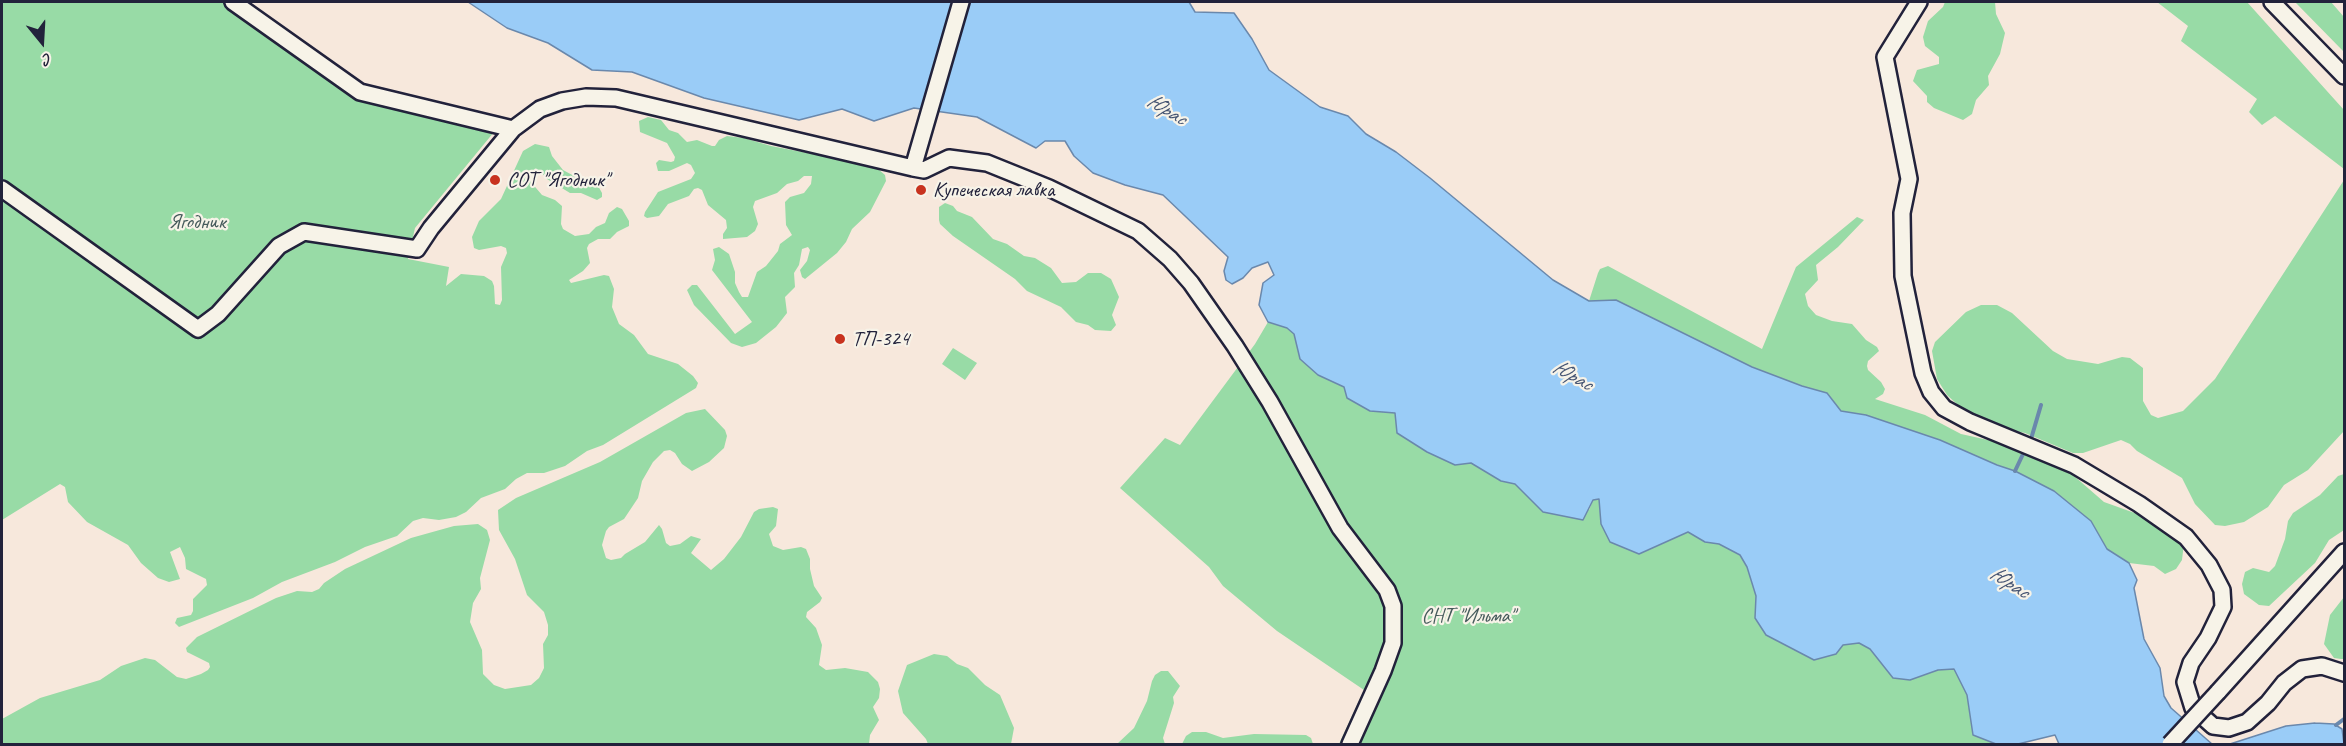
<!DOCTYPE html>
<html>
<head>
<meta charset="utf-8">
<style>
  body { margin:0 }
  #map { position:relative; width:2346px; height:746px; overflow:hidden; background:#f7e8dc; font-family:Caveat,sans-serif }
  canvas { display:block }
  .frame { position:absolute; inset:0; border:3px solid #22223b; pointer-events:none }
  .north { position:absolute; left:12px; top:12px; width:60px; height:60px; -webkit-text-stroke:4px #f7f3e8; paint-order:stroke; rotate:162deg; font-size:16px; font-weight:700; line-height:24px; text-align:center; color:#22223b }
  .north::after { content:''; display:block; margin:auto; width:21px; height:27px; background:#22223b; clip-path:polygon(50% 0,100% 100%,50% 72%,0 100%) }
</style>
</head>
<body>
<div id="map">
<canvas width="2346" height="746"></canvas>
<div class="frame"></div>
<div class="north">С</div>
</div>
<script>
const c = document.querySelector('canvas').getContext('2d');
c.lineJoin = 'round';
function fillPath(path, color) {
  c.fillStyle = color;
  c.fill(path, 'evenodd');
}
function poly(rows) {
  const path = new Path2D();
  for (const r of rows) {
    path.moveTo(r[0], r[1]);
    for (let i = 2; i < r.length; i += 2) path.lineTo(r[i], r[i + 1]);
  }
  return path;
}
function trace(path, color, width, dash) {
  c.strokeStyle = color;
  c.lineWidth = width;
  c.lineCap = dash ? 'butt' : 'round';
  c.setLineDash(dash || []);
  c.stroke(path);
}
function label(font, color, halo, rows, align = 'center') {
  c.font = font + ' Caveat,sans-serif';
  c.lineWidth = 4.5;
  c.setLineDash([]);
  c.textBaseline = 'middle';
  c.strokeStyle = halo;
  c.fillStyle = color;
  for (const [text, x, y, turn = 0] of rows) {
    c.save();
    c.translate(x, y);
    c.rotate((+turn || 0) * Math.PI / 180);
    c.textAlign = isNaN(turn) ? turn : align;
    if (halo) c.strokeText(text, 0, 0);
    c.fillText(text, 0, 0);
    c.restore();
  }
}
fillPath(poly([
  [2,2,223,2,359,97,494,132,415,228,408,259,449,267,446,286,461,274,484,276,492,281,494,286,495,304,500,305,502,300,501,267,507,253,506,248,501,246,479,250,474,248,472,237,479,221,501,199,523,151,535,144,549,147,552,156,563,170,576,177,590,179,597,184,602,193,602,197,597,200,581,193,570,193,547,179,540,171,534,170,529,172,528,176,530,181,542,195,555,200,562,206,561,224,563,229,575,236,589,234,596,227,605,223,609,213,617,207,622,209,629,221,629,226,617,232,610,239,598,239,589,244,587,248,590,263,583,271,569,280,571,283,604,275,609,276,614,289,612,307,619,324,634,335,648,354,678,364,693,376,698,383,696,388,603,445,587,451,565,466,544,473,527,473,516,479,505,489,481,498,466,512,456,517,439,520,423,518,413,521,397,536,365,547,335,562,282,582,253,598,179,627,175,623,177,618,191,615,193,611,193,599,207,585,206,579,186,569,185,558,180,547,170,552,180,579,169,582,158,578,141,563,128,545,87,522,68,502,65,487,60,484,2,520],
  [1945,2,1995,2,1996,14,2005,33,2000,54,1988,76,1989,85,1976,100,1972,114,1963,120,1934,108,1927,102,1927,96,1913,81,1917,70,1939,64,1939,57,1925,46,1923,37,1928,21,1943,7],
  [2157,2,2247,2,2344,110,2344,169,2275,116,2262,125,2249,112,2257,99,2181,41,2188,26],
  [2295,2,2331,2,2344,17,2344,52],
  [648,117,661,120,669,130,678,133,687,142,697,140,712,146,715,146,719,140,727,136,744,138,771,146,864,164,877,168,885,175,886,181,870,212,852,229,846,242,837,253,805,279,802,277,800,270,807,261,810,250,808,247,802,249,799,265,794,273,795,287,785,297,787,313,776,327,756,343,742,347,731,343,694,305,687,290,692,285,697,285,735,334,752,322,712,270,715,260,713,249,719,247,729,254,735,272,735,283,739,292,742,297,748,297,757,272,766,266,778,251,780,244,792,235,786,225,785,202,790,197,804,193,811,184,812,176,804,176,798,181,787,184,777,193,755,201,753,207,758,224,755,231,747,237,723,239,723,234,727,228,726,220,708,205,702,190,698,188,694,189,689,196,668,204,659,216,647,218,644,216,645,212,658,192,691,179,695,173,691,165,687,163,669,171,658,171,656,163,659,160,671,162,674,161,675,157,667,143,640,132,639,121],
  [2344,180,2344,431,2308,470,2284,485,2268,507,2244,522,2225,526,2215,525,2195,504,2182,478,2137,451,2130,444,2121,440,2083,453,2073,453,2025,433,1997,427,1969,415,1947,395,1937,379,1932,351,1935,342,1966,312,1981,305,1997,305,2012,313,2053,351,2067,359,2098,364,2122,357,2130,358,2143,368,2143,401,2151,415,2158,418,2183,411,2215,379],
  [945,203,953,206,957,211,972,217,993,239,1007,244,1024,256,1035,258,1051,268,1062,283,1076,282,1088,273,1101,273,1111,279,1119,297,1112,315,1116,325,1111,331,1095,330,1088,325,1076,322,1061,307,1027,291,1015,279,953,236,940,224,939,220,939,207],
  [1857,217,1864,220,1838,247,1816,265,1818,280,1805,294,1808,306,1816,315,1832,321,1852,324,1866,340,1877,347,1879,351,1868,361,1867,366,1868,370,1881,382,1885,389,1883,394,1875,399,1925,415,1961,434,2015,446,2066,469,2104,502,2143,516,2177,535,2184,543,2182,560,2176,569,2165,574,2154,566,2129,563,2107,549,2091,521,2054,491,2015,471,1997,465,1940,440,1866,415,1841,411,1827,393,1802,386,1752,367,1616,300,1589,301,1598,273,1600,269,1608,266,1762,349,1796,267],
  [1268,322,1287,328,1295,334,1300,359,1319,375,1344,387,1370,411,1395,413,1397,433,1427,452,1455,465,1471,463,1501,481,1515,484,1543,512,1589,510,1593,500,1599,499,1601,524,1639,554,1688,532,1705,542,1719,544,1740,555,1747,567,1756,596,1755,618,1766,635,1814,660,1836,654,1843,645,1859,643,1870,649,1893,678,1910,680,1938,670,1954,669,1967,695,1973,735,1996,744,1339,744,1364,690,1277,631,1223,586,1209,567,1120,488,1165,438,1180,445,1255,344],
  [953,348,977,363,965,380,942,364],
  [705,409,725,430,727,436,724,448,709,462,692,471,682,464,675,453,670,450,664,451,653,462,642,481,638,498,624,519,609,527,606,531,602,545,606,558,611,560,621,558,625,554,645,542,659,525,662,529,666,543,670,546,680,544,691,536,701,539,691,553,711,570,724,559,741,537,754,512,759,509,773,507,778,509,776,526,769,534,773,546,783,550,801,547,806,549,810,559,810,569,814,586,822,598,820,602,807,612,806,617,816,628,822,645,819,665,826,670,845,668,868,672,878,682,880,689,879,698,873,707,879,720,870,735,869,744,2,744,2,719,40,698,100,680,121,666,145,658,155,660,177,677,186,679,201,674,208,670,210,667,209,663,187,652,186,648,197,637,276,598,297,591,312,592,319,589,324,583,345,569,411,538,454,526,478,524,487,530,490,540,480,578,481,589,473,603,470,622,482,650,483,674,494,685,505,689,531,685,539,678,544,668,543,644,548,635,548,625,544,612,527,595,515,559,499,530,498,510,516,498,600,462,686,413],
  [2344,474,2344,530,2329,540,2315,563,2269,606,2259,605,2244,594,2242,584,2245,572,2253,568,2269,572,2275,566,2285,539,2288,521,2293,513,2320,495,2338,476],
  [2344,597,2344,659,2341,659,2334,658,2324,644,2330,615],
  [934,654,947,656,957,664,968,668,985,685,1000,695,1014,728,1011,744,928,744,926,739,903,713,898,691,907,665],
  [1161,671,1168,671,1180,686,1173,697,1174,703,1163,738,1165,744,1117,744,1134,728,1147,701,1152,681,1155,675],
  [1192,732,1206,732,1223,738,1254,734,1306,735,1311,738,1313,744,1182,744,1186,736]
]), '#98dba6');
const water = poly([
  [468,2,1189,2,1195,12,1234,13,1252,39,1269,70,1320,107,1348,116,1366,134,1396,152,1430,178,1553,280,1589,301,1616,300,1752,367,1802,386,1827,393,1841,411,1866,415,1940,440,1997,465,2015,471,2054,491,2091,521,2107,549,2129,563,2137,580,2134,588,2144,639,2160,668,2164,696,2171,708,2212,744,2059,744,2055,735,2018,744,1996,744,1973,735,1967,695,1954,669,1938,670,1910,680,1893,678,1870,649,1859,643,1843,645,1836,654,1814,660,1766,635,1755,618,1756,596,1747,567,1740,555,1719,544,1705,542,1688,532,1639,554,1610,542,1601,524,1599,499,1593,500,1583,520,1543,512,1515,484,1501,481,1471,463,1455,465,1427,452,1397,433,1395,413,1370,411,1347,398,1344,387,1318,375,1300,359,1294,334,1287,328,1268,322,1259,305,1263,283,1274,275,1268,262,1252,268,1243,278,1232,284,1226,280,1224,271,1228,257,1163,195,1125,185,1093,173,1074,156,1065,141,1045,141,1036,148,977,117,914,108,874,121,842,109,799,120,704,98,632,72,592,70,548,43,507,28,468,2],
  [2315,723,2334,724,2342,729,2344,744,2230,744,2286,726,2315,723]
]);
fillPath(water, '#9accf7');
trace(water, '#6a88ac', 1.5);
trace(poly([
  [2031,439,2041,405],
  [2015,471,2024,452],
  [2336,725,2344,719]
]), '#6a88ac', 4);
const minor = poly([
  [233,2,360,92,513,129],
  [1919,2,1885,57,1909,179,1902,213,1903,276,1923,373,1931,392,1944,408,1970,422,2074,465,2139,504,2186,537,2209,565,2222,590,2223,607,2208,638,2191,663,2185,682,2193,708,2213,726,2229,728,2247,722,2268,703,2284,683,2302,669,2322,666,2344,673],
  [2272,2,2344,76],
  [913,168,961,2],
  [2,189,198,329,218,314,279,246,304,232,417,249,431,228,513,129,540,109,562,101,586,97,616,98,913,168,924,170,949,158,987,163,1049,188,1138,231,1170,259,1191,283,1235,346,1270,402,1340,528,1387,590,1393,606,1393,643,1383,671,1350,744],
  [2218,692,2344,552]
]);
trace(minor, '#22223b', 20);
trace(minor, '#f7f3e8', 15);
const minorBridge = poly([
  [2170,744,2218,692]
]);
trace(minorBridge, '#22223b', 20, []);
trace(minorBridge, '#f7f3e8', 15);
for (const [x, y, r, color] of [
  [495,180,6,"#c8321e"],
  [921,190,6,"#c8321e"],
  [840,339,6,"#c8321e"]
]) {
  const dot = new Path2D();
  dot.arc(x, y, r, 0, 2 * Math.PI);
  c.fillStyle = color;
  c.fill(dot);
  trace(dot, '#f7f3e8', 2);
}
label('21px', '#22223b', '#f7f3e8', [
  ["СОТ \"Ягодник\"",507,180],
  ["Купеческая лавка",933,190],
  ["ТП-324",852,339]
], 'left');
label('21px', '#455a5b', '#f7f3e8', [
  ["Ягодник",197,222],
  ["СНТ \"Ильма\"",1468,616]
]);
label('italic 22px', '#465573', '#f7f3e8', [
  ["Юрас",1166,110,30],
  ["Юрас",1572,376,28],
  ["Юрас",2009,583,32]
]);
</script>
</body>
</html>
